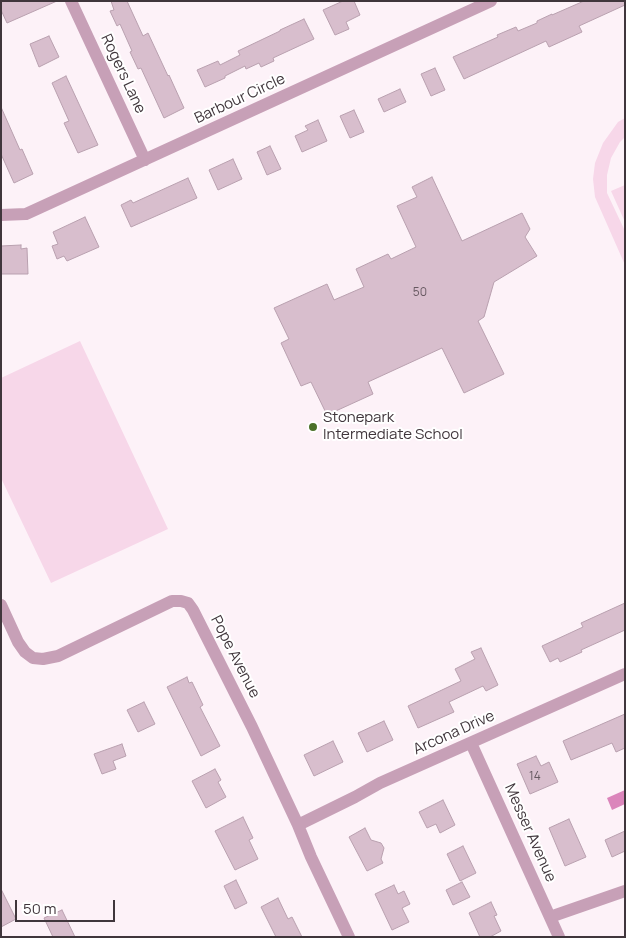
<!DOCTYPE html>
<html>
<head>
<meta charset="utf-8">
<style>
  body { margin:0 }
  #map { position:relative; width:626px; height:938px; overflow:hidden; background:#fdf2f8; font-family:Manrope,sans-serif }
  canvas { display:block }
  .frame { position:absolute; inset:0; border:2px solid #40363c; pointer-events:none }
  .scale { position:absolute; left:15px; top:900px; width:100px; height:22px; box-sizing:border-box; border:2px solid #40363c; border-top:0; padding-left:6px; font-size:15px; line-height:18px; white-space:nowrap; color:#40363c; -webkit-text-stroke:4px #fff; paint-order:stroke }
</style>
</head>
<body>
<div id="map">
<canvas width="626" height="938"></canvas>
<div class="frame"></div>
<div class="scale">50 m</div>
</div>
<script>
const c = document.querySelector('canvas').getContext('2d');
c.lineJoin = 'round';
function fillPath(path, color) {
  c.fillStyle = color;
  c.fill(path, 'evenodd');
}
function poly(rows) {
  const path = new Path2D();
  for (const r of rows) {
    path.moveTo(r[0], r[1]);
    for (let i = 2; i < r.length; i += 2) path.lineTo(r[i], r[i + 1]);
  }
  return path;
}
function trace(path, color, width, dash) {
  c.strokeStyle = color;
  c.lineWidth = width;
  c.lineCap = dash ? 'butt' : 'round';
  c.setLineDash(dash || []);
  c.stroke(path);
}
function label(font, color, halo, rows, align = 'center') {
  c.font = font + ' Manrope,sans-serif';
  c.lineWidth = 4;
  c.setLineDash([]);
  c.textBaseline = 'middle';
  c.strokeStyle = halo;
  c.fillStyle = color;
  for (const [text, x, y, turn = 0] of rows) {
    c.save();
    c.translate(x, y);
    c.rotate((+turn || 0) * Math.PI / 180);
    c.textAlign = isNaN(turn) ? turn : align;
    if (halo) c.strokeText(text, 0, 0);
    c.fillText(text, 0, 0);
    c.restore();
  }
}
fillPath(poly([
  [625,118,625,137,620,142,611,158,607,175,607,193,625,231,625,265,595,197,593,179,595,163,603,143,618,122],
  [625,185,625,222,611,191],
  [80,341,168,529,51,583,1,478,1,378]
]), '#f7d7e9');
fillPath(poly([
  [625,790,625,804,612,810,607,798]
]), '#db85bb');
const building = poly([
  [1,1,57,1,7,23,1,10,1,1],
  [111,1,127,1,143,36,148,33,168,76,169,75,184,108,164,118,141,68,138,69,130,52,132,51,120,24,117,26,110,11,114,10,111,1],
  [343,1,354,1,360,15,346,22,349,29,335,35,323,10,343,1],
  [584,1,625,1,625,5,579,26,582,32,549,47,546,41,464,79,453,57,498,37,497,35,516,27,518,31,537,23,537,21,552,14,552,15,584,1],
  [304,19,314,39,273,58,274,61,261,67,259,63,246,69,245,66,225,76,225,78,205,87,197,70,218,61,220,65,240,55,238,51,280,31,280,30,304,19],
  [49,36,59,57,39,67,30,44,49,36],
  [435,68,445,90,431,96,421,74,435,68],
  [66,76,98,145,78,153,64,123,69,121,52,83,66,76],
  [400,89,406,102,384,112,378,99,400,89],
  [1,107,20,150,22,149,33,174,14,183,1,154,1,107],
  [354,110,364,132,350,138,340,116,354,110],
  [318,120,327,141,302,152,295,136,308,130,305,126,318,120],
  [270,146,281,169,267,175,257,152,270,146],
  [233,159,242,179,218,190,209,170,233,159],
  [432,177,462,241,522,213,530,229,525,237,537,256,494,282,484,317,478,321,504,374,464,393,442,348,368,382,373,394,327,415,311,382,301,386,281,343,289,339,274,308,327,284,334,300,364,287,356,269,388,254,391,259,416,247,397,206,417,197,412,187,432,177],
  [188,178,197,198,131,227,121,205,131,200,133,203,188,178],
  [85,217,99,247,67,261,64,256,57,259,52,246,58,244,53,232,85,217],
  [21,245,21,249,27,248,28,274,1,274,1,246,21,245],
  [625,603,625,630,581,650,582,652,560,662,558,658,550,662,542,646,583,627,581,623,625,603],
  [481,648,498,685,486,691,483,686,449,702,454,712,418,728,408,706,461,681,455,669,475,659,471,652,481,648],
  [187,677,189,683,192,682,203,705,200,707,220,746,201,756,167,687,187,677],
  [144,702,155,724,138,732,127,710,144,702],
  [625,714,625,748,616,752,612,743,571,760,563,741,625,714],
  [384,721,393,740,367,752,358,733,384,721],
  [333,741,343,762,314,776,304,755,333,741],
  [122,744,126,756,113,761,116,769,102,774,94,754,122,744],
  [536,756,541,766,549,762,558,782,530,794,517,764,536,756],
  [215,769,221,780,218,782,226,797,206,808,192,781,215,769],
  [443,800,455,825,440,833,436,824,427,828,419,812,443,800],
  [243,817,253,838,249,840,258,859,235,870,215,831,243,817],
  [569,819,586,857,565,866,549,828,569,819],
  [365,828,371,840,381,843,384,848,381,859,383,863,367,871,349,837,365,828],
  [625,831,625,851,612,857,605,840,625,831],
  [463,846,476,873,460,881,447,854,463,846],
  [236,880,247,903,235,909,224,886,236,880],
  [462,882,470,897,453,905,446,890,462,882],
  [394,885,398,894,404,891,410,904,402,908,409,922,392,930,375,894,394,885],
  [1,889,16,919,1,927,1,889],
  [278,898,288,919,292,917,302,937,276,937,261,907,278,898],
  [491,902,497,915,494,916,501,931,490,937,480,937,469,913,491,902],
  [62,910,75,937,53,937,44,918,62,910]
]);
fillPath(building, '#d8becd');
trace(building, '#b9a0af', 1);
trace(poly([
  [71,1,145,160],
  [1,215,26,214,491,1],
  [1,605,18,642,25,652,33,658,43,659,58,656,172,601,181,601,188,603,193,610,252,727,298,825,311,857,349,937],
  [471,743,559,937],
  [298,825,355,797,380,783,625,674],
  [550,917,625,891]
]), '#c7a0b7', 12);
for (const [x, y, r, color] of [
  [313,427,5,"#4b7029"]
]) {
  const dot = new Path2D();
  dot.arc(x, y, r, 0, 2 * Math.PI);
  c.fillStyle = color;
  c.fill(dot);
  trace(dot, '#fff', 2);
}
label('12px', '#665860', null, [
  ["50",420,293],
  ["14",535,777]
]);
label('15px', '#40363c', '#fff', [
  ["Rogers Lane",123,74,65],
  ["Barbour Circle",240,99,-25],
  ["Pope Avenue",235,657,63],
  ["Arcona Drive",454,733,-24],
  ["Messer Avenue",530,833,66]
]);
label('15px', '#40363c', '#fff', [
  ["Stonepark",323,418],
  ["Intermediate School",323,435]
], 'left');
</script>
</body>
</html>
